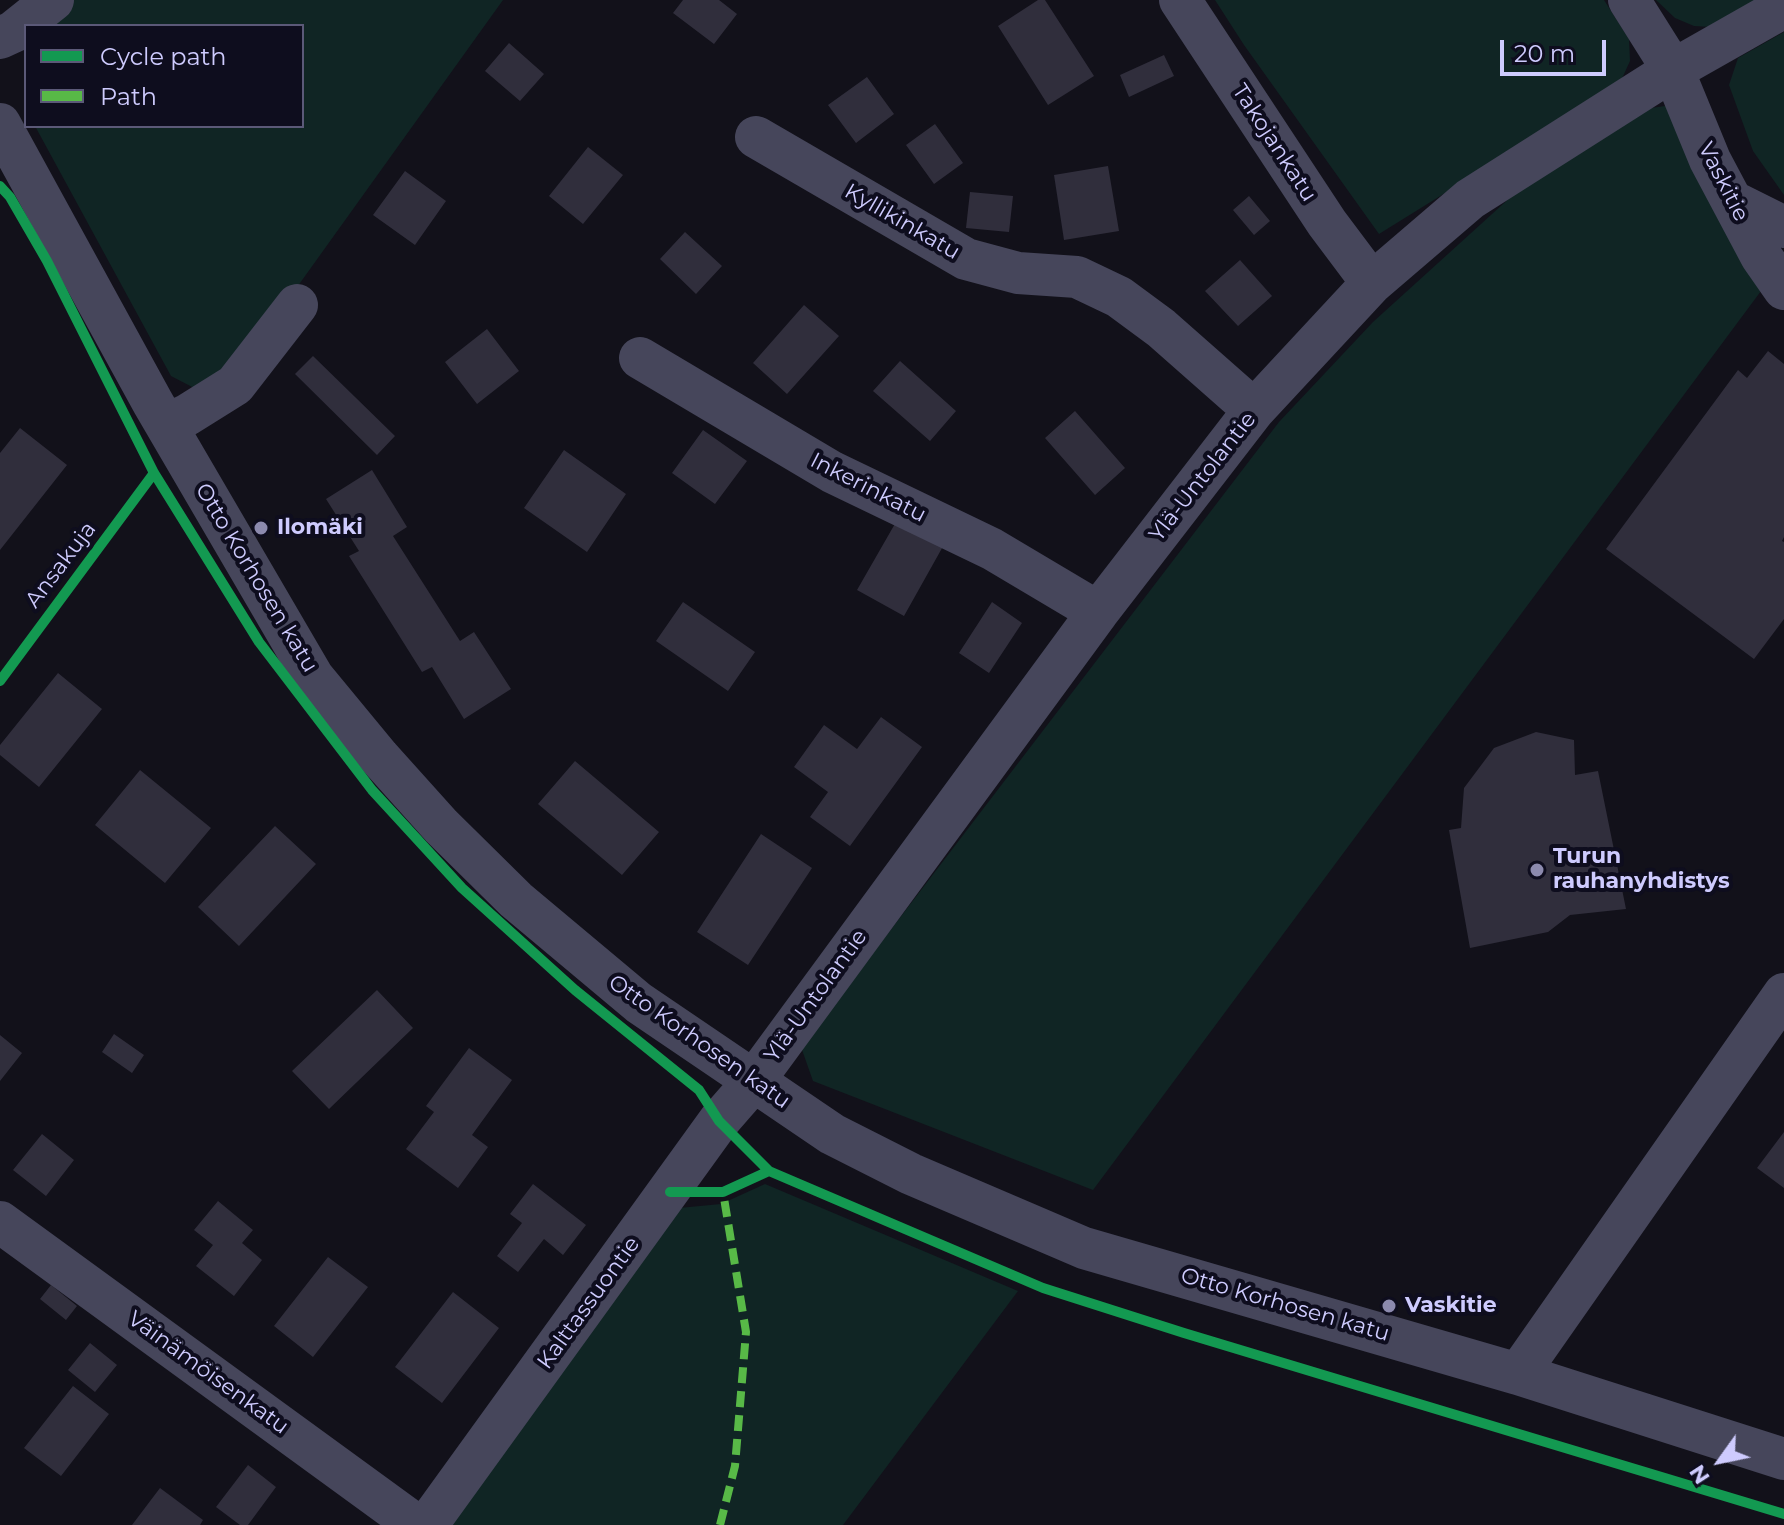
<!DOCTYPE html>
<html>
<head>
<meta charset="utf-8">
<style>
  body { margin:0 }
  #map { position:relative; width:1784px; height:1525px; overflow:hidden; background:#12111a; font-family:Montserrat,sans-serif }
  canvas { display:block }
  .legend { position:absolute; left:24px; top:24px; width:280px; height:104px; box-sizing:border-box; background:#0e0d1e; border:2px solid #5b5978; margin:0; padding:10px 14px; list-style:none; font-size:24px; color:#cecbfe }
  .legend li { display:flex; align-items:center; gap:16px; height:40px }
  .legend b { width:40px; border:2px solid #5b5978 }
  .north { position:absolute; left:1680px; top:1421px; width:80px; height:80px; -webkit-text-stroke:6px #0e0d1e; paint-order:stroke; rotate:237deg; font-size:22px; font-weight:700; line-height:32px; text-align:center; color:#cecbfe }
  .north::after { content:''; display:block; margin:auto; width:28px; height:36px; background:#cecbfe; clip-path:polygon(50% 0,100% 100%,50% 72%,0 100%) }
  .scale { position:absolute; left:1500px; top:40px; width:106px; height:36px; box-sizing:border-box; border:4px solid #cecbfe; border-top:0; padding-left:10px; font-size:24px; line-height:28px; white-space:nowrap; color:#cecbfe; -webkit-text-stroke:6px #0e0d1e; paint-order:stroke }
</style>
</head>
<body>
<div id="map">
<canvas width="1784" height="1525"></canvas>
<ul class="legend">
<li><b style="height:10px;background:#139951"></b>Cycle path</li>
<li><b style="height:10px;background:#58b947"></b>Path</li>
</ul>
<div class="north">N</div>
<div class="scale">20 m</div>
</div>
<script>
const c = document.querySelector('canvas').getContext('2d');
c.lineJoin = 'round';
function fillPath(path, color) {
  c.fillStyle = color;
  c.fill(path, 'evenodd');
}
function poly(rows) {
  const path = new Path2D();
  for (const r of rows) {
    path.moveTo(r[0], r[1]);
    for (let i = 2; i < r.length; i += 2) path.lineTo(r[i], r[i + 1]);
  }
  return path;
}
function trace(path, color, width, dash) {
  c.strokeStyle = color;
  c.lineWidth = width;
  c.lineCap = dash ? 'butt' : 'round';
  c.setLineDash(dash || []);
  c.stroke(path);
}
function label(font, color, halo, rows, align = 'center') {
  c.font = font + ' Montserrat,sans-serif';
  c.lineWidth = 8;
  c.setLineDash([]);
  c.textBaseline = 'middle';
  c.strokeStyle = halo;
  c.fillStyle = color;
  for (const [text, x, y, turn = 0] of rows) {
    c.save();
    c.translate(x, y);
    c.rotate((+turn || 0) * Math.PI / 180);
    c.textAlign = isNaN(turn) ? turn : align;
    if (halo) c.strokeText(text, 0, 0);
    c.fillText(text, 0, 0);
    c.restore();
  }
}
fillPath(poly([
  [65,0,503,0,290,297,219,384,198,390,171,376,35,126,302,126,302,26,41,26],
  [1215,0,1604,0,1629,39,1630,61,1619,85,1379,234,1244,45],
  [1656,0,1768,0,1711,27,1694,26,1675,18],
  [1784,32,1784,195,1753,151,1729,85,1738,58],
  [1672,105,1764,287,1093,1190,813,1081,801,1047,1279,422,1373,322,1535,175,1637,110],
  [765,1184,1018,1291,843,1525,447,1525,679,1208,721,1204]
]), '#102524');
fillPath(poly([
  [683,0,719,0,737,14,714,44,673,13],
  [1038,0,1045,0,1094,76,1048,105,998,26],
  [509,43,544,74,520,101,485,71],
  [1164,55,1174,76,1129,97,1120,75],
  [867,77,894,114,856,143,828,105],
  [935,124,963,163,934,184,906,145],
  [588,147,623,175,583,224,549,196],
  [1108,166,1119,231,1064,240,1054,175],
  [405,171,446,201,415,245,373,215],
  [970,192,1013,196,1009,232,966,228],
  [1249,196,1270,221,1254,235,1233,210],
  [685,232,722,266,696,294,660,259],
  [1240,260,1272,296,1238,326,1205,291],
  [804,305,839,336,787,394,753,363],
  [487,329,519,371,477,404,445,362],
  [1768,351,1784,364,1784,537,1782,541,1784,542,1784,619,1754,659,1606,549,1738,370,1747,378],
  [313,356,395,436,377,455,295,374],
  [900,361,956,411,930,441,873,391],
  [1075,411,1125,468,1095,495,1045,438],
  [20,428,67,465,0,550,0,453],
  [703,430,747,461,715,504,672,473],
  [564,450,626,494,587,552,524,508],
  [372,470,407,527,393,536,460,641,474,632,511,689,464,719,432,667,422,672,349,556,359,551,326,499],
  [900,515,946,541,904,616,857,590],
  [683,602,755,652,728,691,656,641],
  [992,602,1022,623,989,673,959,653],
  [58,673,102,709,39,787,0,755,0,745],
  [881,717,922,747,850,846,810,817,828,792,794,767,824,725,857,749],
  [1536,732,1574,740,1575,775,1598,771,1626,909,1570,915,1548,932,1470,948,1449,830,1461,828,1464,788,1494,748],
  [575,761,659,832,622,875,538,804],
  [140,770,211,828,165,883,95,825],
  [275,826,316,864,239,946,198,907],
  [761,834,812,868,748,965,697,932],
  [377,990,413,1028,329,1109,292,1071],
  [114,1034,144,1055,132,1073,102,1052],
  [0,1035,22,1053,0,1081],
  [469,1048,512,1080,472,1135,488,1147,458,1188,406,1149,434,1112,426,1106],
  [1784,1132,1784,1188,1757,1168],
  [42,1134,74,1160,46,1196,13,1170],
  [533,1184,586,1225,563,1255,544,1239,518,1272,497,1256,522,1223,510,1214],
  [218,1201,253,1230,242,1243,262,1260,234,1296,196,1266,213,1245,194,1230],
  [328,1257,368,1287,313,1357,274,1326],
  [51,1285,77,1306,66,1320,40,1299],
  [453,1292,499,1328,442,1403,395,1367],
  [90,1343,117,1365,95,1392,68,1370],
  [73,1386,109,1414,61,1476,24,1448],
  [248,1465,276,1487,248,1525,240,1525,216,1507],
  [160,1488,203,1520,200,1525,132,1525]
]), '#302e3c');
trace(poly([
  [1180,0,1327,223,1372,283],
  [1629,0,1673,70,1710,160,1761,256,1784,289],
  [0,38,13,32,53,0],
  [0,124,153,403,313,677,379,757,441,826,516,900,639,1003,832,1134,911,1174,1084,1248,1518,1374,1784,1459],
  [756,137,966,259,1018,273,1077,277,1119,297,1161,328,1254,410],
  [1732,201,1784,227],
  [640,358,832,472,992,549,1098,612],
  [166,425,187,415,235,385,297,305],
  [0,1222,416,1525],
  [1518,1374,1784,994],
  [427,1525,719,1121,753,1082,1098,612,1254,410,1372,283,1470,199,1673,70,1784,7]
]), '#46465b', 42);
trace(poly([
  [720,1525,735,1466,746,1332,723,1192]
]), '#58b947', 8, [16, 8]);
trace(poly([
  [0,186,10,197,47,261,154,473,259,642,372,790,462,888,575,990,699,1090,719,1121,769,1171,1043,1288,1184,1333,1784,1514],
  [0,681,154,473],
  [670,1192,723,1192,769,1171]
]), '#139951', 10);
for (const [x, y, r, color] of [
  [261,528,8,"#8c8aae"],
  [1537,870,8,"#8c8aae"],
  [1389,1306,8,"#8c8aae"]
]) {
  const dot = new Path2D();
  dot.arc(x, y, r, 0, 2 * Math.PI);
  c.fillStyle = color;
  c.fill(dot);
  trace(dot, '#0e0d1e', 3);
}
label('22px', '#cecbfe', '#0e0d1e', [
  ["Takojankatu",1274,143,57],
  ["Vaskitie",1723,182,63],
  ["Kyllikinkatu",902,222,30],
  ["Ylä-Untolantie",1203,477,-52],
  ["Inkerinkatu",868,488,27],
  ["Ansakuja",61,565,-53],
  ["Otto Korhosen katu",256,578,59],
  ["Ylä-Untolantie",816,996,-54],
  ["Otto Korhosen katu",699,1042,35],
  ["Kalttassuontie",589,1303,-54],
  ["Otto Korhosen katu",1285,1305,16],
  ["Väinämöisenkatu",208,1373,36]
]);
label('bold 22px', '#cecbfe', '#0e0d1e', [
  ["Ilomäki",277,528],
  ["Turun",1553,857],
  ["rauhanyhdistys",1553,882],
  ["Vaskitie",1405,1306]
], 'left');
</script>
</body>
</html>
